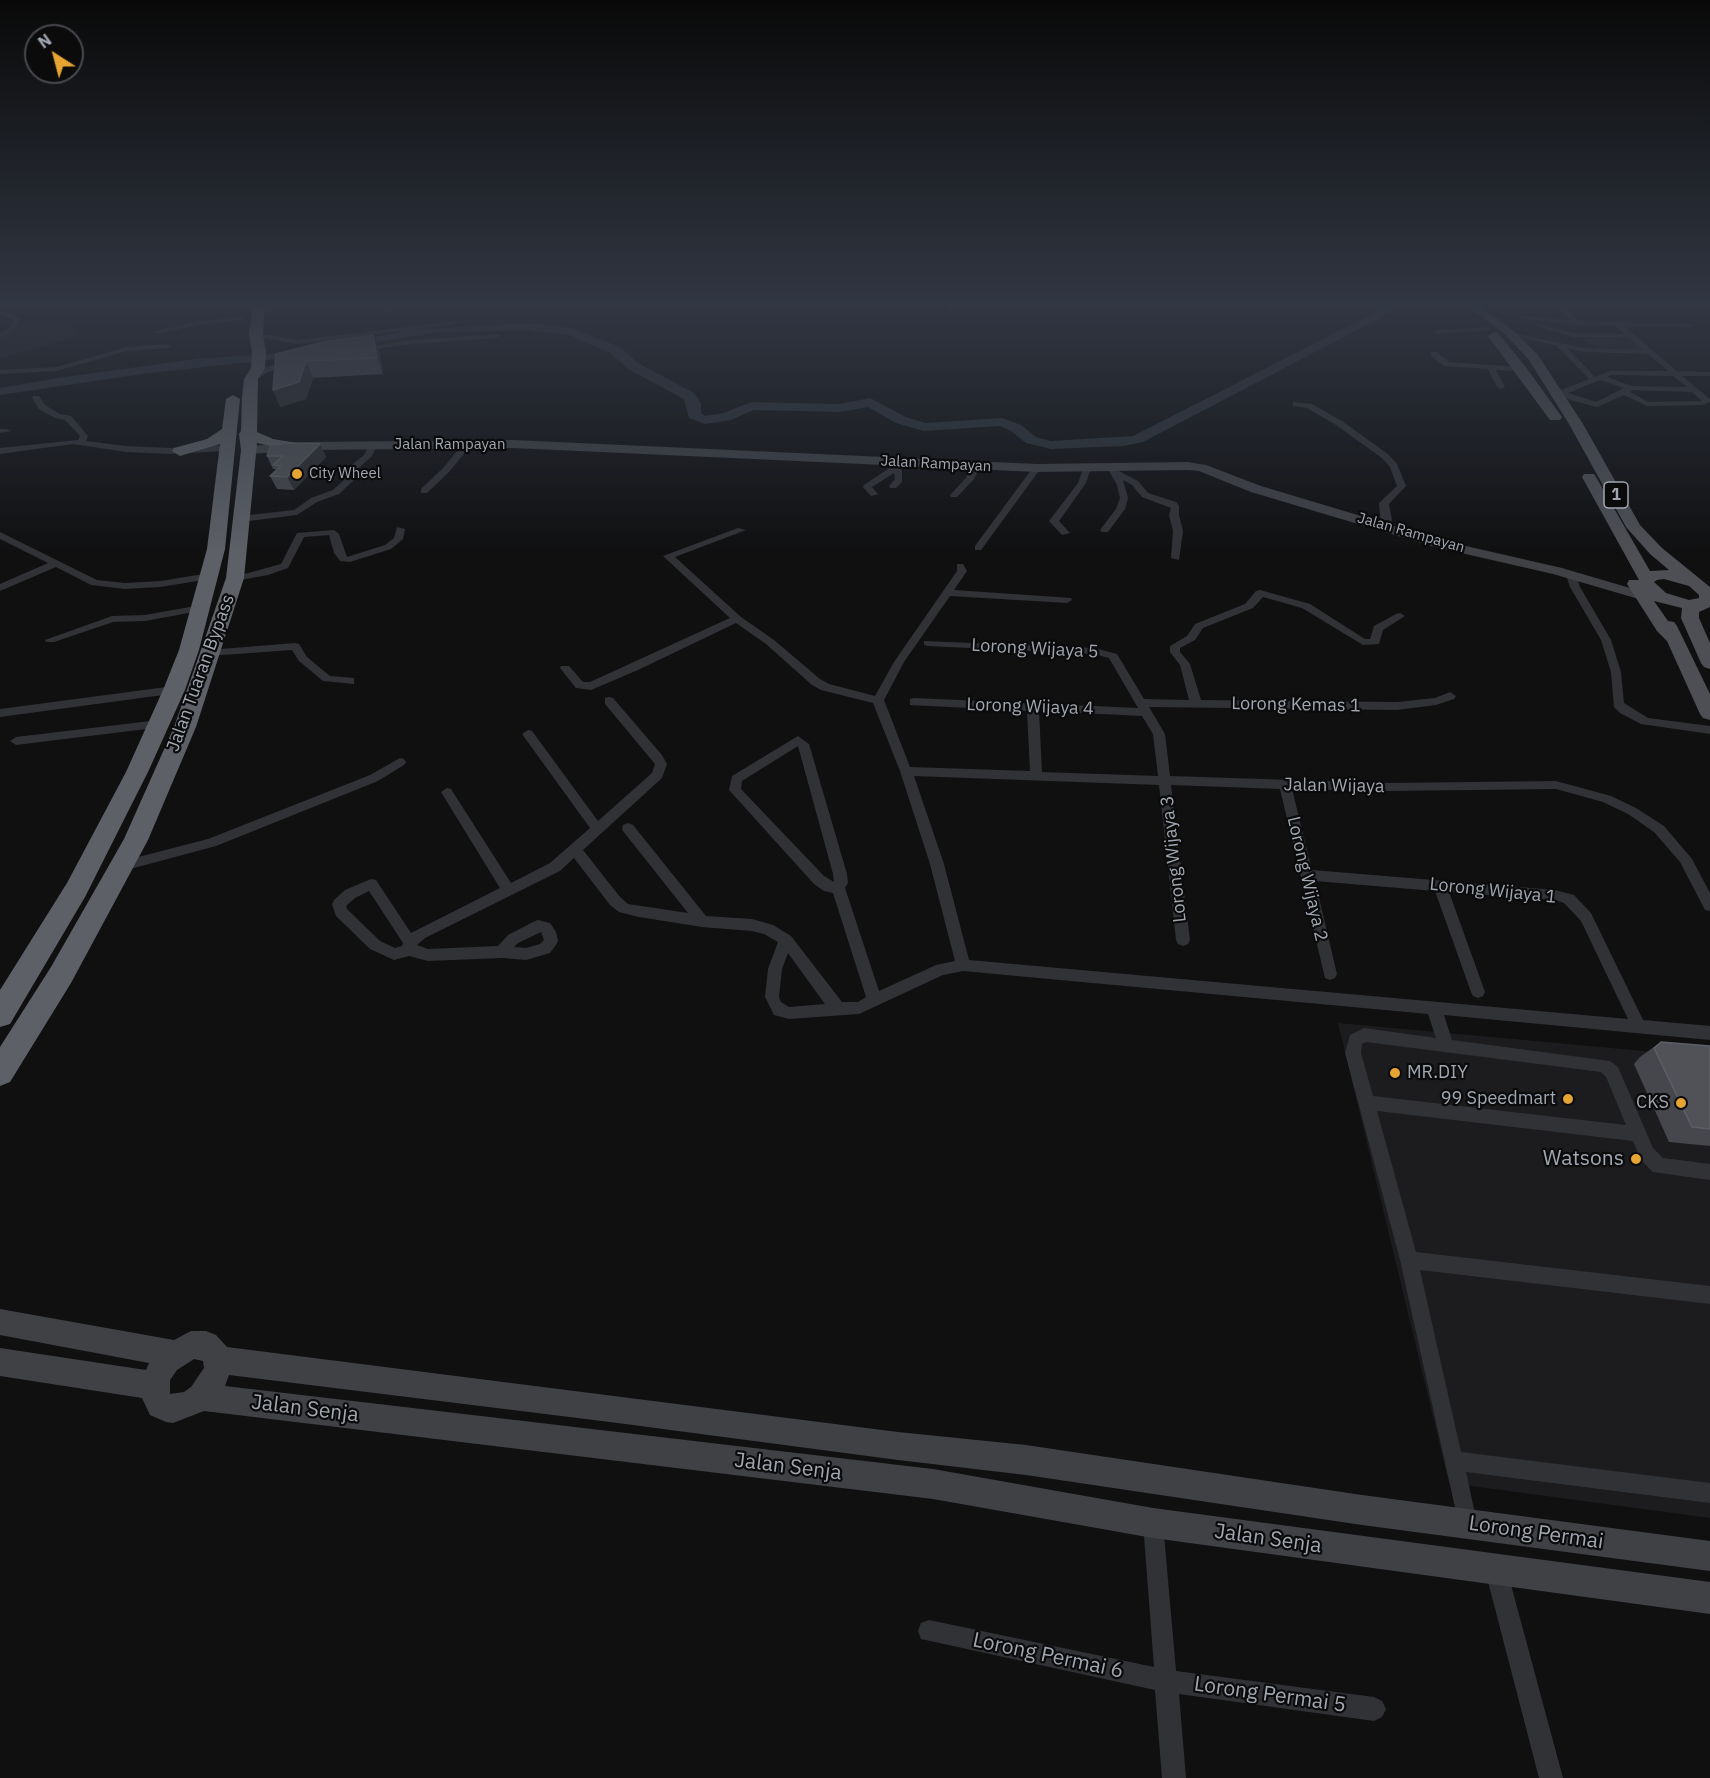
<!DOCTYPE html>
<html>
<head>
<meta charset="utf-8">
<style>
  body { margin:0 }
  #map { position:relative; width:1710px; height:1778px; overflow:hidden; background:#101011; font-family:"IBM Plex Sans",sans-serif }
  canvas { display:block }
  .north { position:absolute; left:24px; top:24px; width:60px; height:60px; box-sizing:border-box; background:#0b0b0c; border:2px solid #47494e; border-radius:50%; rotate:324deg; font-size:16px; font-weight:700; line-height:24px; text-align:center; color:#a1a7b1 }
  .north::after { content:''; display:block; margin:auto; width:21px; height:27px; background:#e6a432; clip-path:polygon(50% 0,100% 100%,50% 72%,0 100%) }
</style>
</head>
<body>
<div id="map">
<canvas width="1710" height="1778"></canvas>
<div class="north">N</div>
</div>
<script>
const c = document.querySelector('canvas').getContext('2d');
c.lineJoin = 'round';
function fillPath(path, color) {
  c.fillStyle = color;
  c.fill(path, 'evenodd');
}
function poly(rows) {
  const path = new Path2D();
  for (const r of rows) {
    path.moveTo(r[0], r[1]);
    for (let i = 2; i < r.length; i += 2) path.lineTo(r[i], r[i + 1]);
  }
  return path;
}
function trace(path, color, width, dash) {
  c.strokeStyle = color;
  c.lineWidth = width;
  c.lineCap = dash ? 'butt' : 'round';
  c.setLineDash(dash || []);
  c.stroke(path);
}
function label(font, color, halo, rows, align = 'center') {
  c.font = font + ' "IBM Plex Sans",sans-serif';
  c.lineWidth = 4.5;
  c.setLineDash([]);
  c.textBaseline = 'middle';
  c.strokeStyle = halo;
  c.fillStyle = color;
  for (const [text, x, y, turn = 0] of rows) {
    c.save();
    c.translate(x, y);
    c.rotate((+turn || 0) * Math.PI / 180);
    c.textAlign = isNaN(turn) ? turn : align;
    if (halo) c.strokeText(text, 0, 0);
    c.fillText(text, 0, 0);
    c.restore();
  }
}
fillPath(poly([
  [57,319,81,334,44,347,0,358,0,336,21,324],
  [1338,1023,1710,1057,1710,1518,1449,1483]
]), '#1c1c1e');
fillPath(poly([
  [1584,339,1634,339,1644,350,1596,349]
]), '#1c231d');
fillPath(poly([
  [507,324,535,324,567,328,562,332,527,330,432,333,285,358,142,374,0,395,0,388,58,378,196,359,294,352,411,330]
]), '#2a3238');
fillPath(poly([
  [1388,306,1403,306,1143,442,1124,446,1051,449,1026,443,1011,431,1000,426,924,431,896,423,868,407,840,412,754,410,731,420,705,424,689,418,684,399,628,369,610,353,568,335,533,331,527,327,533,323,571,328,620,347,638,363,694,393,701,403,701,413,705,416,723,413,752,402,840,404,870,398,906,417,925,423,1002,418,1021,425,1036,437,1051,441,1133,436,1388,306]
]), '#2a3238');
fillPath(poly([
  [282,306,299,306,259,313,256,311,282,306],
  [380,306,386,306,391,312,386,313,380,306],
  [953,306,960,306,952,314,949,309,953,306],
  [1556,306,1563,306,1579,321,1693,324,1691,327,1624,326,1677,371,1710,372,1710,376,1682,376,1710,399,1710,402,1703,405,1647,406,1624,395,1597,407,1556,396,1556,392,1589,379,1557,346,1508,334,1508,332,1584,348,1643,350,1629,338,1573,337,1537,326,1540,324,1573,333,1624,334,1615,326,1575,325,1519,318,1522,316,1570,320,1556,306],
  [1567,348,1584,352,1648,354,1668,371,1610,371,1595,377,1567,348],
  [1611,375,1673,376,1687,387,1632,386,1607,377,1611,375],
  [1600,380,1624,388,1596,402,1568,393,1600,380],
  [1632,390,1692,392,1702,401,1648,402,1630,392,1632,390],
  [0,310,21,319,13,331,0,338,0,333,8,329,14,320,0,314,0,310],
  [244,317,242,320,198,325,157,334,153,332,198,321,244,317],
  [456,321,458,324,297,344,252,335,256,333,297,340,456,321],
  [1487,327,1491,329,1489,330,1437,334,1433,332,1437,330,1487,327],
  [499,334,500,336,496,338,411,344,359,351,355,349,411,340,499,334],
  [166,344,170,346,169,348,127,351,57,371,0,374,0,370,57,367,127,347,166,344],
  [1431,352,1437,352,1449,362,1521,367,1525,369,1521,371,1496,370,1505,387,1501,389,1497,387,1488,369,1444,366,1431,356,1431,352],
  [290,360,293,360,293,364,266,373,254,381,247,379,260,369,290,360],
  [33,396,39,396,45,405,60,414,71,416,88,436,86,441,126,446,169,448,227,445,231,448,227,451,169,454,126,452,73,444,0,454,0,448,78,440,80,436,65,420,55,418,39,409,32,398,33,396],
  [1293,402,1312,404,1342,421,1388,454,1397,464,1406,486,1389,504,1392,520,1389,529,1381,527,1379,503,1397,486,1390,467,1382,458,1336,425,1307,408,1293,406,1293,402],
  [0,429,7,429,11,431,0,433,0,429],
  [370,443,377,445,372,456,350,476,354,480,339,494,317,502,297,515,240,522,235,519,240,516,294,510,311,498,333,490,344,480,340,476,341,474,364,455,370,443],
  [464,443,471,445,449,472,427,493,421,493,421,489,443,468,464,443],
  [898,460,902,463,900,468,902,471,902,482,896,488,890,488,889,486,895,479,894,473,872,487,878,494,871,496,863,487,864,485,891,467,895,461,898,460],
  [973,464,980,466,974,479,957,497,951,497,950,495,966,478,973,464],
  [1034,466,1041,468,981,550,975,550,975,546,1034,466],
  [1084,466,1091,468,1086,483,1059,521,1070,533,1062,535,1049,521,1078,483,1084,466],
  [1113,468,1138,481,1148,493,1176,502,1179,506,1179,515,1183,531,1179,560,1171,558,1173,531,1169,515,1171,508,1142,497,1132,485,1123,480,1128,498,1125,509,1108,532,1102,532,1100,530,1116,509,1120,498,1117,485,1109,471,1113,468],
  [397,527,405,529,403,539,391,549,350,562,340,561,334,553,329,535,304,537,288,568,268,575,235,581,230,578,281,564,297,533,334,530,339,534,347,557,385,545,394,538,397,527],
  [738,528,746,530,675,557,741,617,774,640,820,679,829,684,875,696,894,662,957,571,957,564,963,564,967,571,954,590,1071,598,1072,600,1067,603,950,596,904,662,884,700,910,767,1030,771,1027,711,910,705,910,699,914,698,1138,708,1109,658,1094,654,928,646,924,645,924,641,1094,648,1117,654,1144,699,1189,700,1180,665,1170,652,1170,646,1187,636,1195,624,1245,604,1256,591,1260,590,1310,604,1365,639,1370,639,1374,626,1396,614,1400,613,1405,616,1383,630,1379,644,1363,645,1302,608,1263,597,1253,608,1203,628,1195,640,1180,648,1180,652,1190,664,1201,700,1397,702,1435,698,1450,692,1456,696,1454,699,1436,705,1397,710,1149,707,1165,734,1170,776,1387,783,1556,781,1611,796,1636,808,1664,826,1692,859,1710,893,1710,911,1705,910,1680,862,1654,832,1628,814,1603,802,1556,789,1387,791,1292,789,1312,870,1555,890,1574,895,1591,913,1643,1020,1710,1026,1710,1040,1444,1015,1452,1040,1610,1061,1618,1067,1653,1148,1663,1158,1710,1164,1710,1180,1653,1172,1641,1160,1633,1141,1377,1111,1416,1252,1710,1286,1710,1304,1420,1270,1461,1452,1710,1483,1710,1503,1466,1472,1477,1523,1474,1530,1467,1533,1460,1530,1400,1260,1345,1053,1350,1035,1364,1028,1436,1038,1428,1014,963,971,943,975,859,1014,789,1019,774,1015,765,997,768,969,778,942,764,934,752,931,702,927,639,917,619,912,610,905,574,858,560,871,425,938,417,945,428,949,498,946,508,935,533,922,538,920,550,923,556,932,558,941,556,945,550,953,526,960,502,958,428,961,409,956,394,960,370,949,336,916,332,904,334,900,345,890,371,879,376,880,411,933,500,888,441,792,447,788,451,789,511,883,550,863,590,828,522,734,528,730,532,731,598,821,652,773,655,764,605,704,605,698,609,697,613,698,662,755,667,764,662,778,583,850,620,897,628,904,688,913,623,831,622,828,623,825,628,823,633,825,706,916,752,919,773,925,791,936,842,1002,858,1002,866,997,833,893,824,891,814,884,729,790,732,776,798,736,809,744,847,874,848,883,845,888,879,991,936,965,955,961,930,864,900,771,873,703,821,690,812,685,766,644,736,623,638,670,591,690,576,688,560,668,561,666,569,666,583,682,590,682,730,618,663,556,738,528],
  [1039,711,1142,716,1153,734,1158,776,1042,772,1039,711],
  [798,746,833,874,834,882,824,876,741,789,742,781,798,746],
  [914,776,1159,785,1176,940,1178,944,1183,946,1188,944,1190,940,1171,785,1280,789,1325,978,1330,980,1335,978,1337,974,1315,881,1435,891,1471,992,1473,996,1478,998,1483,996,1485,992,1449,892,1555,900,1564,903,1581,921,1628,1019,969,960,944,864,914,776],
  [369,891,403,943,402,946,395,948,380,941,347,909,346,906,355,898,369,891],
  [541,932,544,940,540,944,526,948,514,947,518,943,541,932],
  [788,953,825,1004,789,1007,781,1002,779,997,782,969,788,953],
  [1366,1042,1601,1072,1606,1077,1626,1125,1373,1096,1361,1053,1362,1044,1366,1042],
  [0,532,97,580,125,583,160,581,210,573,215,576,210,579,160,587,125,589,91,585,56,567,0,591,0,584,48,563,0,539,0,532],
  [1571,572,1576,575,1580,587,1611,640,1621,672,1624,703,1648,718,1710,726,1710,734,1641,724,1620,713,1614,707,1611,672,1601,640,1570,587,1566,575,1571,572],
  [201,605,206,608,205,610,145,621,113,622,54,642,46,642,45,640,112,616,145,615,201,605],
  [295,643,299,644,307,657,330,676,354,678,354,684,323,681,299,661,292,650,209,656,204,653,209,650,295,643],
  [174,686,180,690,178,693,0,717,0,709,174,686],
  [159,720,165,724,163,727,16,745,10,741,16,737,159,720],
  [400,758,404,759,406,762,404,765,378,781,216,846,119,872,112,867,119,862,208,839,370,775,400,758],
  [1153,1513,1160,1516,1163,1523,1176,1671,1374,1697,1382,1701,1386,1709,1382,1717,1374,1721,1179,1694,1186,1778,1162,1778,1155,1690,921,1639,918,1631,921,1623,929,1620,1154,1667,1143,1523,1146,1516,1153,1513],
  [1496,1559,1504,1562,1507,1570,1563,1778,1539,1778,1485,1570,1488,1562,1496,1559]
]), '#313236');
fillPath(poly([
  [513,440,1037,464,1188,462,1206,465,1261,486,1444,541,1562,568,1647,593,1649,596,1642,600,1553,574,1435,547,1251,492,1199,471,1188,470,1037,472,513,448,308,450,249,454,243,450,249,446,308,442,513,440],
  [0,1309,174,1340,191,1331,206,1331,216,1335,227,1347,898,1432,1026,1445,1362,1495,1710,1541,1710,1571,1362,1525,1026,1475,898,1460,610,1422,229,1375,225,1386,933,1469,1153,1508,1710,1582,1710,1614,1153,1538,933,1499,204,1411,173,1423,166,1422,150,1415,142,1398,0,1376,0,1348,146,1370,149,1363,0,1335,0,1309],
  [194,1359,203,1361,204,1368,191,1387,184,1392,170,1394,170,1380,177,1370,194,1359]
]), '#3f4145');
fillPath(poly([
  [1468,306,1480,306,1514,331,1538,355,1583,424,1640,525,1662,548,1710,587,1710,607,1699,612,1699,618,1710,643,1710,669,1704,667,1701,663,1681,618,1682,608,1654,601,1668,621,1674,622,1677,626,1710,694,1710,720,1703,718,1700,714,1667,641,1657,631,1627,584,1629,580,1639,580,1582,477,1584,474,1594,474,1596,477,1650,571,1669,570,1650,554,1626,527,1569,424,1529,360,1506,335,1468,306],
  [1664,579,1689,586,1699,595,1699,598,1689,600,1666,593,1654,582,1657,580,1664,579],
  [1494,332,1498,333,1525,366,1562,417,1560,420,1550,420,1488,336,1494,332]
]), '#4d4f54');
fillPath(poly([
  [253,306,265,306,263,335,266,351,265,368,258,379,257,432,273,439,303,444,305,447,297,452,257,443,244,578,196,727,148,840,71,983,10,1082,0,1086,0,1047,51,967,124,839,174,727,226,578,241,450,239,434,241,431,242,397,244,379,251,368,252,351,249,335,253,306],
  [233,395,240,399,225,549,199,650,185,690,148,772,85,897,10,1024,0,1027,0,990,67,883,126,772,163,690,179,650,207,549,220,444,180,456,172,451,174,448,207,439,222,429,226,399,233,395]
]), '#5d6066');
fillPath(poly([
  [379,351,383,374,313,378,306,399,280,407,276,354],
  [320,444,326,457,294,490,277,489,270,476,276,471,275,469,273,469,267,456],
  [1661,1042,1710,1046,1710,1146,1669,1142,1634,1064,1640,1057]
]), '#46474c');
fillPath(poly([
  [373,335,379,351,383,374,377,358],
  [306,361,313,378,306,399,280,407,273,390],
  [320,444,326,457,294,490,287,477]
]), '#2c2d30');
const building = poly([
  [373,335,377,358,306,361,299,382,273,390,276,354,323,342,373,335],
  [294,443,320,444,287,477,270,476,281,466,273,465,283,456,267,456,271,445,294,443],
  [1661,1042,1710,1046,1710,1129,1692,1127,1654,1048,1661,1042]
]);
fillPath(building, '#505257');
trace(building, '#5c5f65', 1.5);
const sky = c.createLinearGradient(0, 0, 0, 555);
sky.addColorStop(0, '#090909');
sky.addColorStop(0.55, '#313743');
sky.addColorStop(1, '#31374300');
c.fillStyle = sky;
c.fillRect(0, 0, 1710, 555);
for (const [x, y, r, color] of [
  [297,474,6,"#e6a432"],
  [1395,1073,6,"#e6a432"],
  [1568,1099,6,"#e6a432"],
  [1681,1103,6,"#e6a432"],
  [1636,1159,6,"#e6a432"]
]) {
  const dot = new Path2D();
  dot.arc(x, y, r, 0, 2 * Math.PI);
  c.fillStyle = color;
  c.fill(dot);
  trace(dot, '#0b0b0c', 2);
}
label('15px', '#a1a7b1', '#0b0b0c', [
  ["Jalan Rampayan",450,445],
  ["Jalan Rampayan",936,464,3],
  ["Jalan Rampayan",1411,533,16]
]);
label('15px', '#a1a7b1', '#0b0b0c', [
  ["City Wheel",309,474]
], 'left');
for (const [x, y, w] of [
  [1616,495,24]
]) {
  const box = new Path2D();
  box.roundRect(x - w / 2, y - 13, w, 26, 4.5);
  c.fillStyle = '#0b0b0c';
  c.fill(box);
  trace(box, '#a1a7b1', 1.5);
}
label('bold 16px', '#a1a7b1', null, [
  ["1",1616,495]
]);
label('18px', '#a1a7b1', '#0b0b0c', [
  ["Lorong Wijaya 5",1035,649,3],
  ["Jalan Tuaran Bypass",201,673,-70],
  ["Lorong Kemas 1",1296,705,1],
  ["Lorong Wijaya 4",1030,707,2],
  ["Jalan Wijaya",1334,786,1],
  ["Lorong Wijaya 3",1174,859,-96],
  ["Lorong Wijaya 2",1307,879,77],
  ["Lorong Wijaya 1",1493,891,6]
]);
label('18px', '#a1a7b1', '#0b0b0c', [
  ["MR.DIY",1407,1073,"left"],
  ["99 Speedmart",1556,1099],
  ["CKS",1669,1103]
], 'right');
label('21px', '#a1a7b1', '#0b0b0c', [
  ["Watsons",1624,1159]
], 'right');
label('21px', '#a1a7b1', '#0b0b0c', [
  ["Jalan Senja",305,1409,7],
  ["Jalan Senja",788,1467,7],
  ["Lorong Permai",1536,1533,8],
  ["Jalan Senja",1268,1539,8],
  ["Lorong Permai 6",1048,1656,12],
  ["Lorong Permai 5",1270,1695,8]
]);
</script>
</body>
</html>
